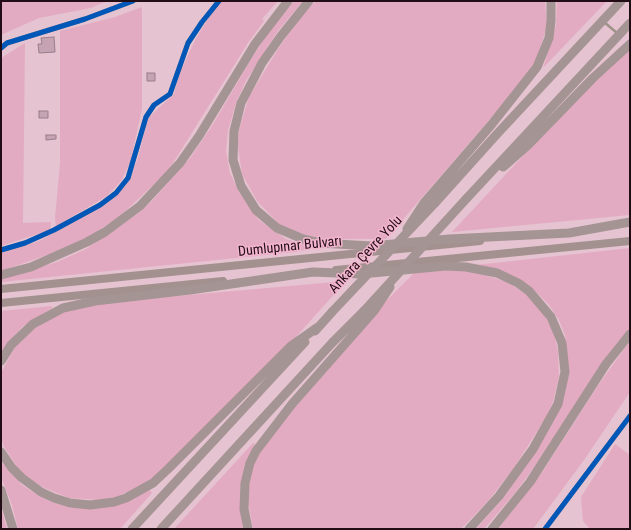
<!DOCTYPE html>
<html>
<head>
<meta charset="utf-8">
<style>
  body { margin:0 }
  #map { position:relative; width:631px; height:530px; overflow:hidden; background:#e5c3d0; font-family:"Roboto Condensed",sans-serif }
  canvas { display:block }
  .frame { position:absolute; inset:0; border:2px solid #220d16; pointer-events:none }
</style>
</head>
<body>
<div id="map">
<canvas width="631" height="530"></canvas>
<div class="frame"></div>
</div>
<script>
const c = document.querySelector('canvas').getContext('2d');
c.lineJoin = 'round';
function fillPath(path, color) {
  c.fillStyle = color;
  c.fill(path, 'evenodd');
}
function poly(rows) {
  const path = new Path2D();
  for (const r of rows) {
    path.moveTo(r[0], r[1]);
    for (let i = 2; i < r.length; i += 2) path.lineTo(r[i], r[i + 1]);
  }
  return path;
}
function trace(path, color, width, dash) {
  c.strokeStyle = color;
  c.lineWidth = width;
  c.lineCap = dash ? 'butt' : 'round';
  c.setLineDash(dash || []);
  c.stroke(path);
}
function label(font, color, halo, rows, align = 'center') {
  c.font = font + ' "Roboto Condensed",sans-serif';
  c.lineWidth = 3;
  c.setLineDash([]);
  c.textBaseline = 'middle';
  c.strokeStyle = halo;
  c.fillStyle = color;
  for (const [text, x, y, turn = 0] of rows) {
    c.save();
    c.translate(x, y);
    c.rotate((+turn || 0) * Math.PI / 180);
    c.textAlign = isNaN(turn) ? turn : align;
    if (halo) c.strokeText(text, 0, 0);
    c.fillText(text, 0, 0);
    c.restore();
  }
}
fillPath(poly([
  [1,1,107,1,91,8,39,18,1,35],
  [222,1,278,1,262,19,264,21,248,43,168,171,119,217,90,236,50,254,1,271,1,253,39,241,108,202,127,184,138,158,148,118,174,94,178,77,195,40,209,17],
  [294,1,303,1,278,31,246,81,237,100,228,130,226,151,230,173,239,192,259,220,286,239,316,248,295,252,1,282,1,279,57,262,86,249,137,214,151,202,190,158,212,126,253,56,274,24],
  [316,1,545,1,547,26,536,61,516,89,386,239,315,239,279,224,257,201,242,174,238,147,239,130,249,97,278,49,302,15],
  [557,1,607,1,543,68,556,25],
  [142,7,142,109,130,163,121,181,107,196,56,226,55,218,60,163,60,31,115,17],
  [25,43,23,223,51,222,50,230,1,246,1,58],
  [630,47,630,215,452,232,563,113],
  [630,248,630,328,607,356,546,451,515,493,484,529,476,529,505,496,539,447,561,407,569,375,565,335,559,320,549,305,529,285,476,265],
  [468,270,507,282,529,296,540,309,549,323,555,337,558,352,559,377,553,402,547,416,513,469,488,501,461,529,253,529,248,502,248,488,254,463,268,439,379,308,415,272],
  [346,281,295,338,162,471,140,487,115,497,102,500,69,498,40,486,26,476,18,468,4,447,1,438,1,373,17,343,26,334,54,315,77,308,121,301],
  [52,306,52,308,22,327,1,352,1,311],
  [630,341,630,392,584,460,533,529,498,529,543,471,597,387],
  [253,443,255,444,247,462,240,492,243,529,174,529],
  [615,444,630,455,630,529,590,529,583,521,581,497],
  [1,461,22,485,36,494,47,500,71,508,149,489,152,493,120,529,18,529,12,505,1,477],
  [1,507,7,529,1,529]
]), '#e3abc1');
const building = poly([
  [54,37,55,52,39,53,38,44,42,44,41,38,54,37],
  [147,73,155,73,155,81,147,81,147,73],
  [39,111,48,111,48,118,39,118,39,111],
  [46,135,56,135,56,139,46,140,46,135]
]);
fillPath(building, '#c6a3b2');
trace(building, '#977e88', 1);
trace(poly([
  [604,22,617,33]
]), '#9e9289', 2.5);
trace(poly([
  [1,48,7,43,85,19,133,1],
  [1,250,25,243,54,230,100,205,116,193,128,178,146,117,154,105,170,94,188,43,202,22,219,1],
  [545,529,630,416]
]), '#9e9289', 5);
trace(poly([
  [336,270,630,241],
  [1,289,480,241],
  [1,303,223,281]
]), '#a2918e', 8);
trace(poly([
  [309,1,281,36,262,63,241,103,234,131,233,160,241,186,256,210,277,228,303,239,320,243,371,246,449,239,569,233,630,222],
  [503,167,528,145,593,78,630,44],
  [467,198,630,23],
  [435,203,497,134,621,1],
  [407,229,424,203,492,124,537,67,549,38,551,21,551,1],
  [1,275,31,267,87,242,105,232,140,206,180,163,199,136,255,44,288,1],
  [315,331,332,312],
  [1,361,11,345,33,324,63,308,95,301,190,290,313,272,361,274,446,266,466,267,497,273,518,283,529,291,551,317,562,343,565,372,558,404,533,449,499,496,469,529],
  [1,452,12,468,22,478,41,492,54,498,70,503,90,505,114,502,126,498,153,483,168,469,291,346,318,327],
  [1,490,13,529],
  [132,529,305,342],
  [161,529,332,343,364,311],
  [248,529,244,509,245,483,250,463,256,451,292,404,374,311,390,287],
  [492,529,530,482,606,364,630,334]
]), '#a59494', 9);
trace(poly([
  [364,311,467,198],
  [332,312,435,203]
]), '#a59494', 9);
trace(poly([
  [1,48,7,43,85,19,133,1],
  [1,250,25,243,54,230,100,205,116,193,128,178,146,117,154,105,170,94,188,43,202,22,219,1],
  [545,529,630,416]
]), '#0057b8', 5);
label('14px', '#220d16', '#f3b5cd', [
  ["Dumlupınar Bulvarı",290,247,-6],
  ["Ankara Çevre Yolu",366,255,-47]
]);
</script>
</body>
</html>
